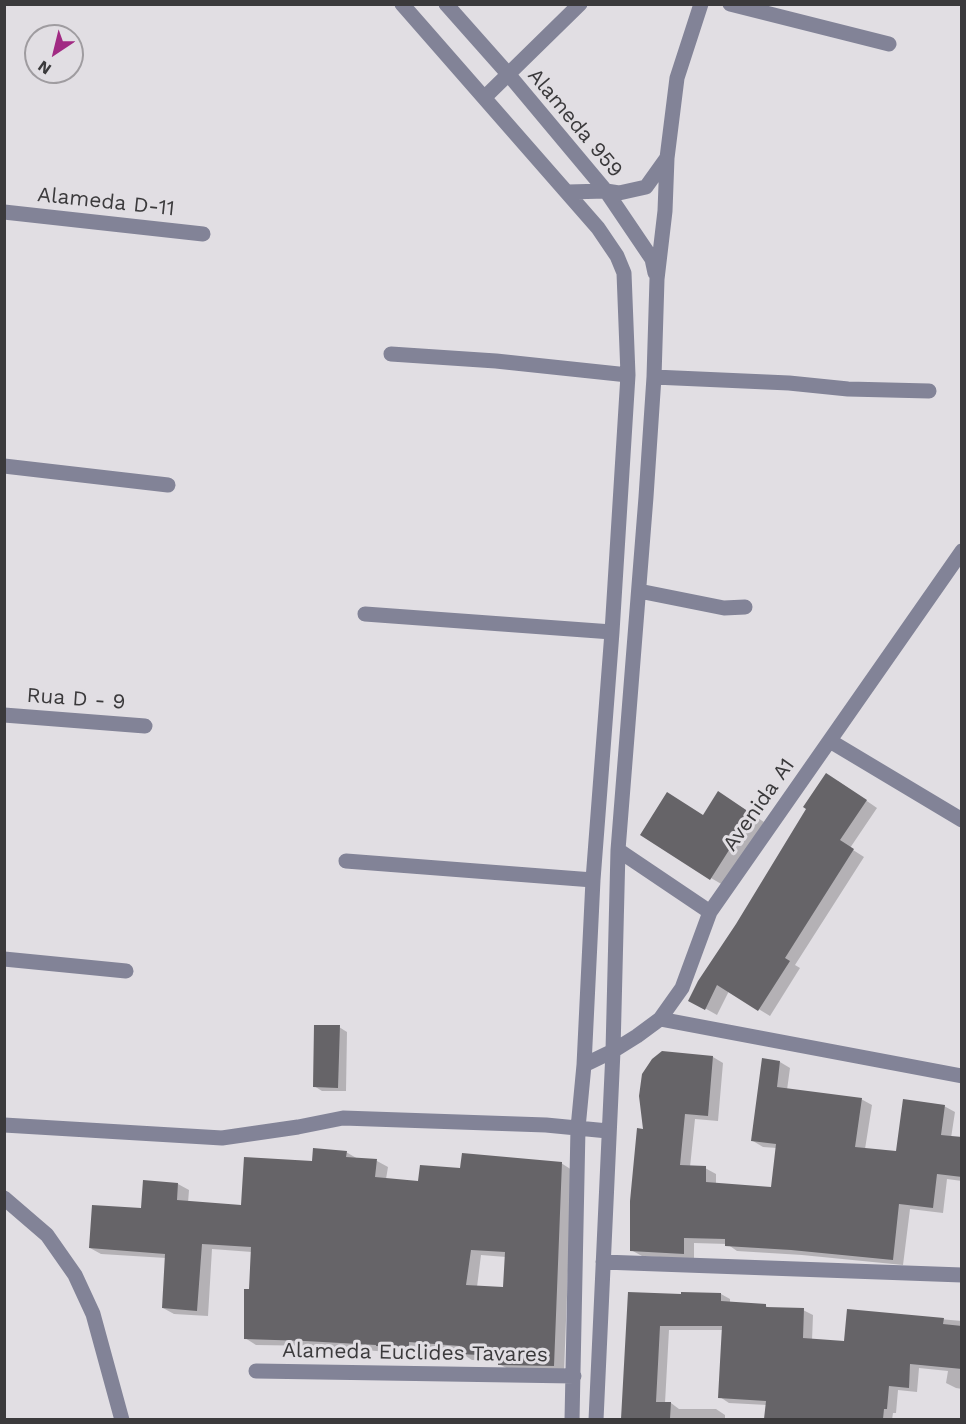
<!DOCTYPE html>
<html>
<head>
<meta charset="utf-8">
<style>
  body { margin:0 }
  #map { position:relative; width:966px; height:1424px; overflow:hidden; background:#e1dee3; font-family:"Work Sans",sans-serif }
  canvas { display:block }
  .frame { position:absolute; inset:0; border:6px solid #3b3a3c; pointer-events:none }
  .north { position:absolute; left:24px; top:24px; width:60px; height:60px; box-sizing:border-box; background:#e1dee3; border:2px solid #9f9ca0; border-radius:50%; rotate:215deg; font-size:16px; font-weight:700; line-height:24px; text-align:center; color:#3b3a3c }
  .north::after { content:''; display:block; margin:auto; width:21px; height:27px; background:#a12a83; clip-path:polygon(50% 0,100% 100%,50% 72%,0 100%) }
</style>
</head>
<body>
<div id="map">
<canvas width="966" height="1424"></canvas>
<div class="frame"></div>
<div class="north">N</div>
</div>
<script>
const c = document.querySelector('canvas').getContext('2d');
c.lineJoin = 'round';
function fillPath(path, color) {
  c.fillStyle = color;
  c.fill(path, 'evenodd');
}
function poly(rows) {
  const path = new Path2D();
  for (const r of rows) {
    path.moveTo(r[0], r[1]);
    for (let i = 2; i < r.length; i += 2) path.lineTo(r[i], r[i + 1]);
  }
  return path;
}
function trace(path, color, width, dash) {
  c.strokeStyle = color;
  c.lineWidth = width;
  c.lineCap = dash ? 'butt' : 'round';
  c.setLineDash(dash || []);
  c.stroke(path);
}
function label(font, color, halo, rows, align = 'center') {
  c.font = font + ' "Work Sans",sans-serif';
  c.lineWidth = 6;
  c.setLineDash([]);
  c.textBaseline = 'middle';
  c.strokeStyle = halo;
  c.fillStyle = color;
  for (const [text, x, y, turn = 0] of rows) {
    c.save();
    c.translate(x, y);
    c.rotate((+turn || 0) * Math.PI / 180);
    c.textAlign = isNaN(turn) ? turn : align;
    if (halo) c.strokeText(text, 0, 0);
    c.fillText(text, 0, 0);
    c.restore();
  }
}
fillPath(poly([
  [838,781,877,808,850,848,864,857,795,965,800,968,770,1016,729,991,717,1015,701,1006],
  [730,800,764,822,723,885,711,878,704,816],
  [339,1027,347,1032,346,1091,322,1091,314,1086],
  [662,1052,713,1057,723,1063,718,1121,695,1119,690,1167,705,1168,716,1174,716,1185,772,1188,777,1148,763,1147,753,1141,763,1060,780,1062,790,1068,787,1090,861,1099,872,1105,865,1149,897,1153,944,1106,955,1112,951,1138,962,1139,962,1181,947,1179,943,1213,910,1209,903,1265,802,1255,737,1251,727,1244,694,1243,694,1259,642,1256,631,1250,645,1131],
  [346,1152,358,1159,377,1161,388,1167,386,1179,419,1182,462,1169,561,1163,572,1170,564,1371,510,1370,499,1364,499,1361,472,1360,461,1353,462,1350,419,1347,419,1352,388,1352,318,1346,256,1345,245,1338,251,1291,252,1252,212,1249,208,1316,174,1314,163,1308,166,1258,101,1254,90,1248,178,1184,189,1190,188,1203,242,1206,313,1163],
  [481,1255,506,1257,504,1288,477,1287],
  [629,1294,682,1296,721,1294,730,1299,730,1303,765,1306,770,1308,803,1310,813,1315,812,1341,845,1343,848,1311,962,1321,962,1389,956,1388,946,1383,948,1371,919,1368,917,1392,898,1390,896,1413,893,1413,892,1420,767,1420,767,1405,729,1403,720,1397,724,1330,669,1330,665,1403,671,1403,679,1409,716,1409,725,1415,725,1420,623,1420]
]), '#0003');
fillPath(poly([
  [826,773,867,800,840,840,854,849,785,958,790,961,758,1011,717,985,705,1010,688,1001,698,981,736,924,806,809,803,807],
  [718,791,752,814,710,880,640,835,667,792,703,815],
  [314,1025,340,1025,338,1088,313,1087],
  [662,1051,713,1056,708,1116,685,1114,680,1165,706,1166,706,1182,771,1187,776,1144,751,1141,762,1058,780,1061,777,1087,862,1098,855,1147,896,1151,903,1099,945,1105,941,1135,962,1137,962,1177,937,1174,933,1208,899,1204,893,1260,791,1250,725,1246,725,1239,684,1238,684,1254,630,1251,630,1201,637,1128,643,1129,639,1096,642,1074,652,1059],
  [313,1148,347,1151,346,1157,377,1159,375,1177,418,1181,420,1165,460,1168,462,1153,562,1162,554,1366,498,1365,498,1356,460,1354,460,1346,409,1342,409,1347,376,1346,376,1345,305,1341,244,1339,244,1289,249,1289,251,1247,202,1244,197,1311,162,1308,165,1254,89,1248,92,1205,141,1208,143,1180,178,1183,177,1200,241,1205,244,1157,312,1161],
  [471,1250,505,1252,503,1287,466,1285],
  [628,1292,681,1294,681,1292,721,1293,721,1301,766,1304,766,1307,804,1308,803,1338,844,1341,847,1309,944,1318,943,1324,962,1326,962,1369,910,1364,909,1388,889,1386,887,1409,884,1409,883,1419,764,1419,766,1401,718,1398,722,1326,660,1326,656,1402,671,1402,670,1419,621,1419]
]), '#666468');
trace(poly([
  [402,4,598,228,617,256,624,273,628,375,612,632,593,880,584,1065,578,1128,572,1420],
  [446,4,509,75,606,191,652,259,655,273],
  [730,4,889,44],
  [485,97,580,4],
  [568,192,606,191,619,193,646,187,666,159],
  [4,212,203,234],
  [391,354,496,361,628,375],
  [654,377,789,383,848,389,929,391],
  [4,466,168,485],
  [639,591,724,608,745,607],
  [365,614,612,632],
  [4,715,145,726],
  [830,741,962,820],
  [618,850,710,912],
  [346,861,593,880],
  [4,959,126,971],
  [660,1019,962,1076],
  [584,1065,613,1051,637,1036,660,1019,682,988,710,912,962,551],
  [4,1125,222,1138,298,1127,343,1118,546,1125,608,1131],
  [4,1198,47,1235,75,1275,93,1314,122,1420],
  [603,1262,962,1275],
  [256,1371,574,1376],
  [596,1420,613,1051,618,850,646,497,654,377,657,279,665,211,667,158,677,78,701,4]
]), '#828397', 15);
label('21px', '#3b3a3c', '#e1dee3', [
  ["Alameda 959",575,123,50],
  ["Alameda D-11",106,202,6],
  ["Rua D - 9",76,699,4],
  ["Avenida A1",759,805,-55],
  ["Alameda Euclides Tavares",415,1353,1]
]);
</script>
</body>
</html>
